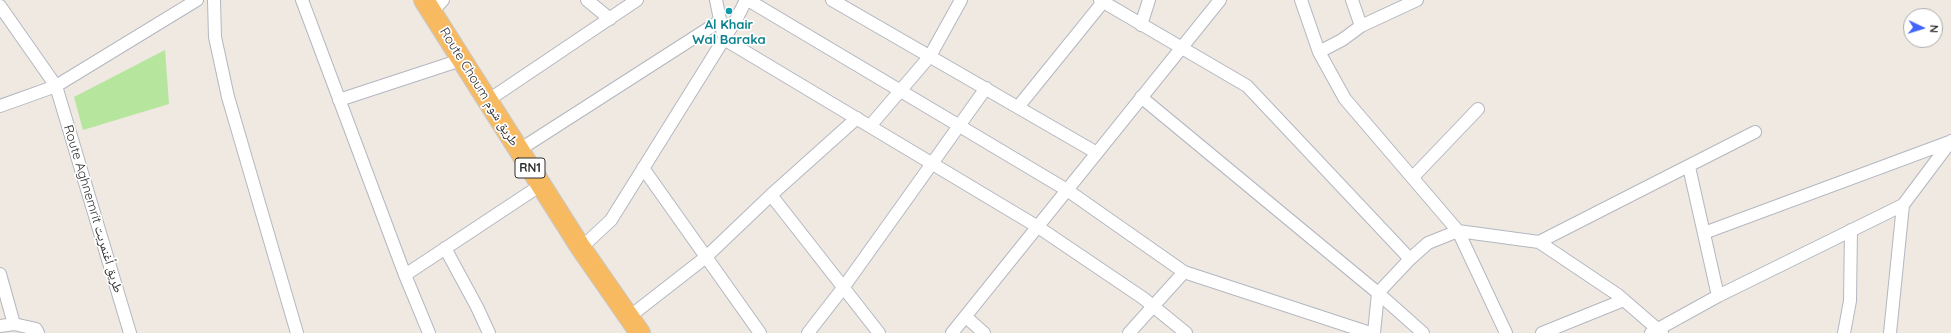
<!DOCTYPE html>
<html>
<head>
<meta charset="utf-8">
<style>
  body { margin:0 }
  #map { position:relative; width:1951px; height:333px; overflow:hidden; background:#efe9e1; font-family:Quicksand,sans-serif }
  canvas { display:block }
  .north { position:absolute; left:1903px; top:8px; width:40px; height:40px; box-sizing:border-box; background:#fff; border:1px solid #ababab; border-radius:50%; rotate:94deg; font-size:11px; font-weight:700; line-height:16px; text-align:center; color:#2e2e2e }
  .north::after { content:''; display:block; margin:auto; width:14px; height:18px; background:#4264fb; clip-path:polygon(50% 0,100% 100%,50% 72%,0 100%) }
</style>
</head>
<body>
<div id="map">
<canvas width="1951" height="333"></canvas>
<div class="north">N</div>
</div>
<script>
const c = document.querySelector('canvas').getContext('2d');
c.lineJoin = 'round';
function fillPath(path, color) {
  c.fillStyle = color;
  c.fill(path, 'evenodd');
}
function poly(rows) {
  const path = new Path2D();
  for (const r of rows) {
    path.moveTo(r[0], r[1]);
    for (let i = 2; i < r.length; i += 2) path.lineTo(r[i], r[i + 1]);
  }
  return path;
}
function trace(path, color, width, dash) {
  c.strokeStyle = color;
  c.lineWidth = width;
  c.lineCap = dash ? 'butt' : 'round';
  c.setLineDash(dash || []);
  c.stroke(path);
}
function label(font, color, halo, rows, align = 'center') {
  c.font = font + ' Quicksand,"Noto Naskh Arabic",sans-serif';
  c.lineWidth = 3.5;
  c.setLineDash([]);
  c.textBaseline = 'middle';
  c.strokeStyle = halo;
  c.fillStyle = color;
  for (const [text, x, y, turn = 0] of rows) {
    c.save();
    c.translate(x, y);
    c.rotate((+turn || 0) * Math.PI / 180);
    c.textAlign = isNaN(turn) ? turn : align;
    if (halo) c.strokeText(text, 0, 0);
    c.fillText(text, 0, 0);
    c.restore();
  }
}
fillPath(poly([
  [165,50,169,104,83,130,74,97]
]), '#b6e59e');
const minor = poly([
  [214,0,215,37,228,97,297,333],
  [302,0,405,275,429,333],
  [587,0,610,19],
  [716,0,724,39,1038,227,1143,298,1186,333],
  [748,0,1067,190,1184,272,1370,333],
  [832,0,1097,153],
  [1100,0,1247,86,1410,259],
  [1301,0,1319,52,1345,99,1458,231,1506,333],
  [1352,0,1361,26],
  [0,6,56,86,130,333],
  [432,12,443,0],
  [1141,25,1149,0],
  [1319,52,1342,40,1361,26,1417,0],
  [1141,97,1378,293,1423,333],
  [339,100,461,60],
  [487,101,637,0],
  [0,106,56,86,197,0],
  [1018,107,1103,2],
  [870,126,930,56,961,0],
  [519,150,720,21],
  [1689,167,1718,296],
  [643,168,760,333],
  [1413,177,1478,109],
  [771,195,879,333],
  [1704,233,1949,142],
  [1539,242,1618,295,1662,333],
  [445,248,477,307,489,333],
  [581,248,611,220,737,18,746,0],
  [0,274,14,324,0,326],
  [405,275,541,185],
  [629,317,706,257,771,195,857,118],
  [966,317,984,333],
  [14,324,36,329,38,333],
  [808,333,843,288,986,88],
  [952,333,1220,0],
  [1129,333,1184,272],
  [1374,333,1378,293,1410,259,1428,243,1458,231,1539,242,1755,132],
  [1542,333,1624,300],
  [1651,333,1718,296,1903,205,1951,141],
  [1844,333,1850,301,1851,230],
  [1890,333,1903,205]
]);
const trunk = poly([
  [424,0,581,248,640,333]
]);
trace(minor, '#b4b7c1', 14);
trace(trunk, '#c9c9c9', 22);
trace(minor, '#fff', 12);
trace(trunk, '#f8ba60', 20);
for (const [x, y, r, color] of [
  [729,11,4,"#0f9aa8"]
]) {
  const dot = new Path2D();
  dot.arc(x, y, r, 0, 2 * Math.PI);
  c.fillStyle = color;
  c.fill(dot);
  trace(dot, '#fff', 1.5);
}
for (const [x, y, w] of [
  [530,168,30]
]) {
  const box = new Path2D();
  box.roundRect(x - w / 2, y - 10, w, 20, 3);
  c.fillStyle = '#fff';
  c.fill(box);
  trace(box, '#2e2e2e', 1);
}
label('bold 12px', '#2e2e2e', null, [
  ["RN1",530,168]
]);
label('bold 13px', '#0d838f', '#fff', [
  ["Al Khair",729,25],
  ["Wal Baraka",729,40]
]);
label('13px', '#2e2e2e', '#fff', [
  ["Route Choum طريق شوم",479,87,58],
  ["Route Aghnemrit طريق أغنمريت",93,209,73]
]);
</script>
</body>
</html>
